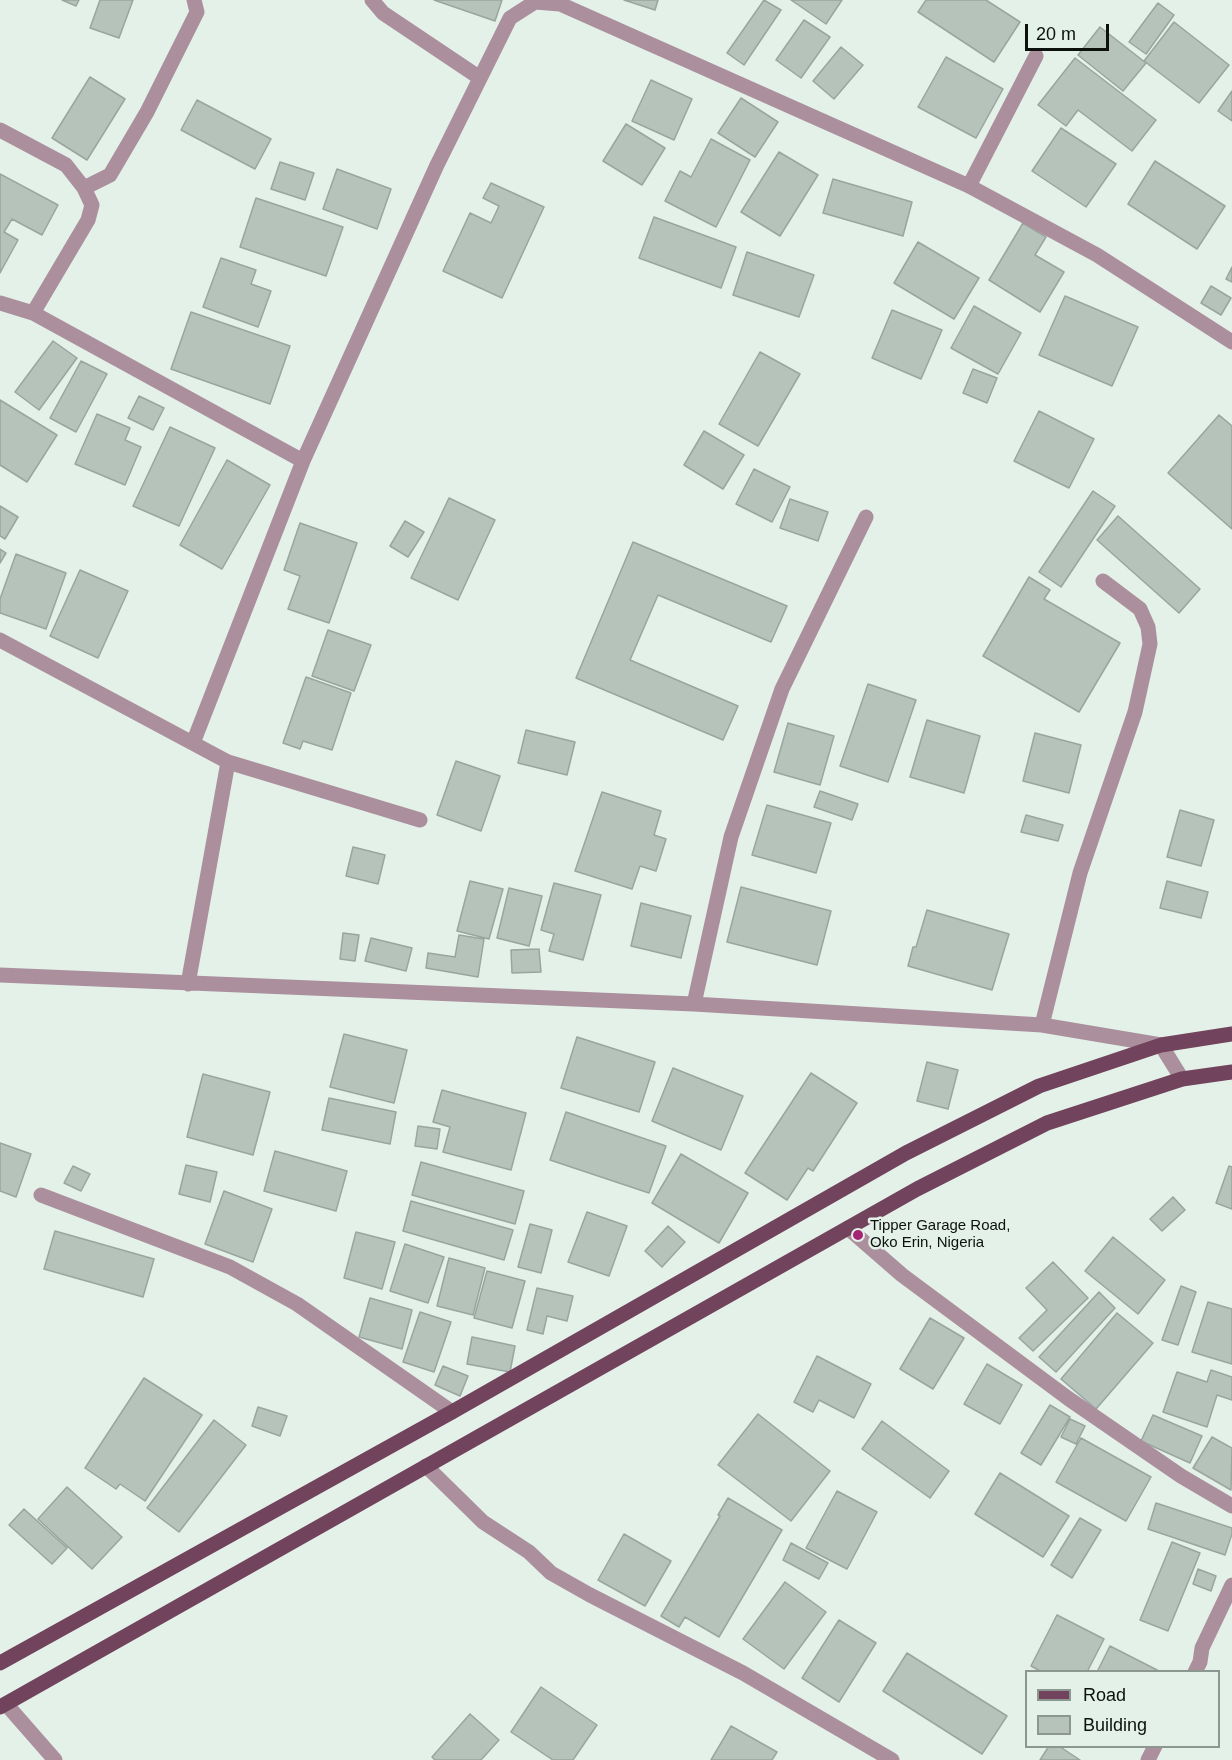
<!DOCTYPE html>
<html>
<head>
<meta charset="utf-8">
<style>
  body { margin:0 }
  #map { position:relative; width:1232px; height:1760px; overflow:hidden; background:#e3f1e9; font-family:Arial,sans-serif }
  canvas { display:block }
  .legend { position:absolute; left:1025px; top:1670px; width:195px; height:78px; box-sizing:border-box; background:#e3f1e9; border:2px solid #8d9791; margin:0; padding:8px 10px; list-style:none; font-size:18px; color:#0c110e }
  .legend li { display:flex; align-items:center; gap:12px; height:30px }
  .legend b { width:30px; border:2px solid #8d9791 }
  .scale { position:absolute; left:1025px; top:24px; width:84px; height:27px; box-sizing:border-box; border:3px solid #0c110e; border-top:0; padding-left:8px; font-size:18px; line-height:21px; white-space:nowrap; color:#0c110e; -webkit-text-stroke:4px #e3f1e9; paint-order:stroke }
</style>
</head>
<body>
<div id="map">
<canvas width="1232" height="1760"></canvas>
<ul class="legend">
<li><b style="height:8px;background:#72435c"></b>Road</li>
<li><b style="height:16px;background:#b6c3bb"></b>Building</li>
</ul>
<div class="scale">20 m</div>
</div>
<script>
const c = document.querySelector('canvas').getContext('2d');
c.lineJoin = 'round';
function fillPath(path, color) {
  c.fillStyle = color;
  c.fill(path, 'evenodd');
}
function poly(rows) {
  const path = new Path2D();
  for (const r of rows) {
    path.moveTo(r[0], r[1]);
    for (let i = 2; i < r.length; i += 2) path.lineTo(r[i], r[i + 1]);
  }
  return path;
}
function trace(path, color, width, dash) {
  c.strokeStyle = color;
  c.lineWidth = width;
  c.lineCap = dash ? 'butt' : 'round';
  c.setLineDash(dash || []);
  c.stroke(path);
}
function label(font, color, halo, rows, align = 'center') {
  c.font = font + ' Arial,sans-serif';
  c.lineWidth = 5;
  c.setLineDash([]);
  c.textBaseline = 'middle';
  c.strokeStyle = halo;
  c.fillStyle = color;
  for (const [text, x, y, turn = 0] of rows) {
    c.save();
    c.translate(x, y);
    c.rotate((+turn || 0) * Math.PI / 180);
    c.textAlign = isNaN(turn) ? turn : align;
    if (halo) c.strokeText(text, 0, 0);
    c.fillText(text, 0, 0);
    c.restore();
  }
}
const building = poly([
  [62,0,79,0,76,6,62,0],
  [100,0,133,0,119,38,90,28,100,0],
  [434,0,502,0,495,21,434,0],
  [624,0,658,0,655,10,624,0],
  [764,0,781,10,744,65,727,53,764,0],
  [791,0,842,0,826,24,791,0],
  [926,0,986,0,1020,22,994,62,918,12,926,0],
  [1158,3,1174,15,1146,54,1129,42,1158,3],
  [804,20,830,37,801,78,776,60,804,20],
  [1174,22,1229,65,1199,103,1144,61,1174,22],
  [1100,27,1146,63,1123,91,1078,55,1100,27],
  [841,47,863,65,834,99,813,81,841,47],
  [946,57,1003,89,976,138,918,107,946,57],
  [1075,58,1156,120,1132,151,1078,110,1066,126,1038,105,1075,58],
  [90,77,125,99,87,160,52,138,90,77],
  [651,80,692,99,674,140,632,121,651,80],
  [1232,91,1232,121,1218,111,1232,91],
  [741,98,778,122,755,157,718,133,741,98],
  [197,100,271,139,255,169,181,130,197,100],
  [626,124,665,148,642,185,603,161,626,124],
  [1061,128,1116,164,1086,207,1032,171,1061,128],
  [711,139,750,160,716,227,665,201,680,171,691,177,711,139],
  [779,152,818,175,780,236,741,212,779,152],
  [1155,161,1225,206,1197,249,1128,204,1155,161],
  [280,162,314,173,305,200,271,189,280,162],
  [337,169,391,189,377,229,323,209,337,169],
  [0,174,58,205,42,235,12,219,4,232,18,240,0,273,0,174],
  [833,179,912,202,903,236,823,213,833,179],
  [491,183,544,207,502,298,443,271,470,213,491,223,499,206,483,198,491,183],
  [256,198,343,227,326,276,240,247,256,198],
  [654,217,736,247,721,288,639,258,654,217],
  [1023,223,1046,237,1035,255,1064,272,1040,312,989,280,1023,223],
  [918,242,979,278,954,319,894,283,918,242],
  [747,252,814,275,799,317,733,295,747,252],
  [221,258,256,270,251,284,271,291,258,327,203,307,221,258],
  [1232,267,1232,282,1226,279,1232,267],
  [1211,286,1231,298,1221,315,1201,303,1211,286],
  [1065,296,1138,327,1112,386,1039,355,1065,296],
  [974,306,1021,333,998,374,951,348,974,306],
  [892,310,942,330,921,379,872,358,892,310],
  [191,312,290,346,270,404,171,369,191,312],
  [53,341,77,358,39,410,15,392,53,341],
  [760,352,800,374,758,446,719,424,760,352],
  [81,361,107,374,76,432,50,418,81,361],
  [973,369,997,378,987,403,963,393,973,369],
  [139,396,164,408,153,430,128,418,139,396],
  [0,400,57,435,27,482,0,465,0,400],
  [1039,411,1094,439,1069,488,1014,461,1039,411],
  [97,414,130,428,125,440,141,447,125,485,75,464,97,414],
  [1219,415,1232,426,1232,529,1168,473,1219,415],
  [170,427,215,448,179,526,133,506,170,427],
  [704,431,744,455,723,489,684,465,704,431],
  [227,460,270,485,222,569,180,545,227,460],
  [754,469,790,487,772,522,736,504,754,469],
  [1093,491,1115,506,1061,587,1039,572,1093,491],
  [449,498,495,520,458,600,411,578,449,498],
  [790,499,828,512,818,541,780,528,790,499],
  [0,506,18,517,5,539,0,536,0,506],
  [1118,516,1200,589,1179,613,1097,540,1118,516],
  [405,521,424,532,408,557,390,546,405,521],
  [300,523,357,543,329,623,288,609,300,576,284,570,300,523],
  [633,542,787,606,771,642,658,595,630,660,738,706,723,740,576,678,633,542],
  [0,549,6,553,0,563,0,549],
  [16,554,66,573,46,629,0,613,0,599,16,554],
  [80,570,128,591,98,658,50,636,80,570],
  [1029,577,1050,590,1044,599,1120,643,1079,712,983,656,1029,577],
  [328,630,371,645,354,691,312,676,328,630],
  [306,677,351,693,332,750,303,741,300,749,283,743,306,677],
  [868,684,916,700,888,782,840,766,868,684],
  [927,720,980,736,964,793,910,777,927,720],
  [788,723,834,736,820,785,774,772,788,723],
  [526,730,575,742,567,775,518,763,526,730],
  [1035,733,1081,745,1069,793,1023,781,1035,733],
  [456,761,500,776,481,831,437,815,456,761],
  [820,791,858,804,852,820,814,807,820,791],
  [602,792,661,811,654,835,666,839,656,871,640,866,632,889,575,871,602,792],
  [767,805,831,823,816,873,752,855,767,805],
  [1180,810,1214,820,1201,866,1167,857,1180,810],
  [1026,815,1063,825,1058,841,1021,832,1026,815],
  [353,847,385,855,378,884,346,876,353,847],
  [470,881,503,889,489,939,457,931,470,881],
  [1167,881,1208,892,1201,918,1160,908,1167,881],
  [554,883,601,895,583,960,549,951,554,934,541,930,554,883],
  [741,887,831,911,817,965,727,942,741,887],
  [509,888,542,896,529,946,497,938,509,888],
  [641,903,691,916,681,958,631,946,641,903],
  [927,910,1009,934,992,990,908,966,913,947,916,947,927,910],
  [343,933,359,935,355,961,340,959,343,933],
  [459,935,484,939,478,977,426,968,428,953,455,957,459,935],
  [371,938,412,948,406,971,365,961,371,938],
  [539,949,541,972,512,973,511,950,539,949],
  [344,1034,407,1050,394,1103,330,1087,344,1034],
  [577,1037,655,1062,639,1112,561,1088,577,1037],
  [927,1062,958,1070,948,1109,917,1101,927,1062],
  [673,1068,743,1096,721,1150,652,1121,673,1068],
  [811,1073,857,1103,813,1171,808,1168,787,1200,745,1173,811,1073],
  [203,1074,270,1092,253,1155,187,1137,203,1074],
  [442,1090,526,1113,511,1170,443,1152,450,1127,433,1122,442,1090],
  [329,1098,396,1112,390,1144,322,1130,329,1098],
  [566,1112,666,1146,649,1193,550,1160,566,1112],
  [418,1126,440,1129,437,1149,415,1146,418,1126],
  [0,1143,31,1154,16,1197,0,1191,0,1143],
  [275,1151,347,1171,336,1211,264,1191,275,1151],
  [681,1154,748,1193,719,1243,652,1203,681,1154],
  [421,1162,524,1191,515,1224,412,1195,421,1162],
  [186,1165,217,1172,210,1202,179,1194,186,1165],
  [73,1166,90,1174,81,1191,64,1183,73,1166],
  [1229,1166,1232,1167,1232,1209,1216,1203,1229,1166],
  [224,1191,272,1209,253,1262,205,1244,224,1191],
  [1173,1197,1185,1210,1162,1231,1150,1219,1173,1197],
  [411,1201,513,1230,504,1260,403,1231,411,1201],
  [587,1212,627,1226,609,1276,568,1262,587,1212],
  [530,1224,552,1230,541,1273,518,1267,530,1224],
  [668,1226,685,1242,662,1267,645,1251,668,1226],
  [55,1231,154,1259,143,1297,44,1269,55,1231],
  [356,1232,395,1242,382,1289,344,1278,356,1232],
  [1113,1237,1165,1280,1138,1314,1085,1271,1113,1237],
  [405,1244,444,1257,428,1303,390,1291,405,1244],
  [449,1258,485,1268,473,1315,437,1306,449,1258],
  [1053,1262,1088,1298,1033,1351,1019,1338,1047,1310,1026,1288,1053,1262],
  [487,1271,525,1281,512,1328,474,1318,487,1271],
  [1181,1286,1196,1292,1178,1345,1162,1340,1181,1286],
  [537,1288,573,1296,567,1321,547,1316,543,1334,527,1330,537,1288],
  [1099,1292,1115,1308,1056,1372,1039,1357,1099,1292],
  [370,1298,412,1310,402,1349,359,1337,370,1298],
  [1208,1302,1232,1309,1232,1364,1192,1352,1208,1302],
  [420,1312,451,1322,434,1372,403,1362,420,1312],
  [1117,1313,1153,1343,1096,1409,1061,1379,1117,1313],
  [930,1318,964,1338,933,1389,900,1369,930,1318],
  [472,1337,515,1346,510,1372,467,1364,472,1337],
  [817,1356,871,1384,854,1418,819,1400,813,1412,794,1402,817,1356],
  [987,1364,1022,1385,1000,1424,964,1404,987,1364],
  [443,1366,468,1376,460,1396,435,1385,443,1366],
  [1211,1370,1232,1377,1232,1400,1217,1395,1207,1427,1163,1412,1177,1372,1207,1382,1211,1370],
  [144,1378,202,1415,145,1501,120,1484,116,1489,85,1468,144,1378],
  [1050,1405,1070,1417,1041,1465,1021,1453,1050,1405],
  [258,1407,287,1416,280,1436,252,1426,258,1407],
  [758,1414,830,1471,791,1521,718,1465,758,1414],
  [1153,1415,1202,1436,1190,1463,1141,1441,1153,1415],
  [1070,1419,1085,1426,1076,1444,1061,1437,1070,1419],
  [214,1420,246,1445,179,1532,147,1508,214,1420],
  [882,1421,949,1471,930,1498,862,1449,882,1421],
  [1212,1437,1232,1448,1231,1490,1193,1468,1212,1437],
  [1081,1438,1151,1477,1126,1521,1056,1482,1081,1438],
  [1000,1473,1069,1516,1043,1557,975,1514,1000,1473],
  [67,1487,122,1537,92,1569,38,1519,67,1487],
  [837,1491,877,1512,847,1569,806,1548,837,1491],
  [728,1498,782,1530,719,1637,685,1617,679,1627,661,1616,720,1516,718,1515,728,1498],
  [1156,1503,1232,1528,1232,1534,1225,1555,1148,1529,1156,1503],
  [24,1509,67,1548,52,1564,9,1525,24,1509],
  [1080,1518,1101,1530,1072,1578,1051,1565,1080,1518],
  [624,1534,671,1561,645,1606,598,1580,624,1534],
  [1172,1542,1200,1553,1168,1631,1140,1620,1172,1542],
  [791,1543,828,1563,819,1579,783,1560,791,1543],
  [1198,1569,1216,1576,1211,1591,1193,1584,1198,1569],
  [785,1582,826,1612,784,1669,743,1639,785,1582],
  [1057,1615,1104,1639,1087,1672,1042,1672,1031,1666,1057,1615],
  [839,1620,876,1643,839,1702,802,1678,839,1620],
  [1110,1646,1159,1671,1159,1672,1097,1672,1110,1646],
  [907,1653,1007,1716,982,1754,883,1691,907,1653],
  [541,1687,597,1725,573,1760,553,1760,511,1732,541,1687],
  [470,1714,499,1740,481,1760,435,1760,432,1757,470,1714],
  [731,1726,777,1752,772,1760,711,1760,731,1726],
  [1049,1746,1059,1746,1080,1760,1040,1760,1049,1746]
]);
fillPath(building, '#b6c3bb');
trace(building, '#99a59e', 1.5);
trace(poly([
  [372,0,383,13,480,78],
  [0,130,66,165,84,188,92,205,88,220,33,313],
  [969,186,1036,56],
  [84,188,110,175,147,112,197,12,194,0],
  [0,303,33,313,303,461],
  [0,640,228,762,420,820],
  [193,743,303,461,437,165,510,18,535,2,560,4,969,186,1097,255,1232,342],
  [0,975,694,1004,1042,1025,1161,1045,1182,1079],
  [188,984,228,762],
  [694,1004,731,837,782,689,866,517],
  [1042,1025,1080,873,1135,712,1150,644,1148,627,1140,609,1103,581],
  [41,1195,230,1267,297,1304,452,1412],
  [848,1228,902,1275,1069,1399,1181,1476,1232,1506],
  [426,1466,483,1522,529,1552,551,1573,590,1595,743,1673,892,1760],
  [1195,1672,1200,1662,1202,1648,1232,1585],
  [6,1704,55,1760],
  [1148,1760,1155,1746]
]), '#ab8f9d', 15);
trace(poly([
  [0,1663,452,1412,906,1153,1039,1086,1161,1045,1232,1034],
  [0,1707,917,1189,1047,1123,1182,1079,1232,1072]
]), '#72435c', 15);
for (const [x, y, r, color] of [
  [858,1235,6,"#a42475"]
]) {
  const dot = new Path2D();
  dot.arc(x, y, r, 0, 2 * Math.PI);
  c.fillStyle = color;
  c.fill(dot);
  trace(dot, '#e3f1e9', 2);
}
label('15px', '#0c110e', '#e3f1e9', [
  ["Tipper Garage Road,",870,1226],
  ["Oko Erin, Nigeria",870,1243]
], 'left');
</script>
</body>
</html>
